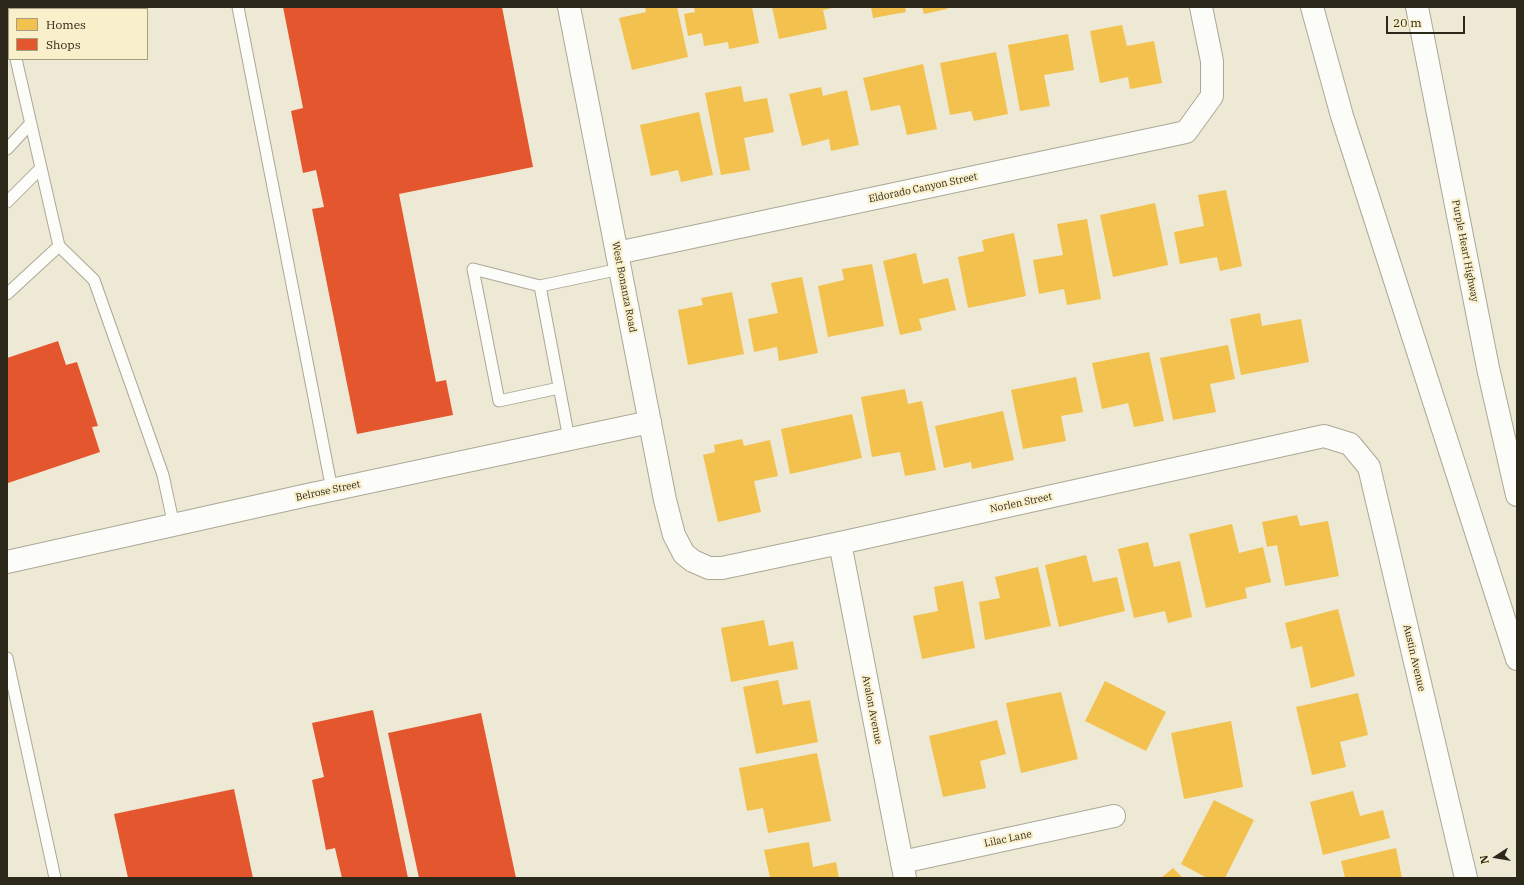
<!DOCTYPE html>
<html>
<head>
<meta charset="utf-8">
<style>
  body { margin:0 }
  #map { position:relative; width:1524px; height:885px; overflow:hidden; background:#eee9d4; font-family:"IBM Plex Serif",serif }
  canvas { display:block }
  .frame { position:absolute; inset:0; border:8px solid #2c281a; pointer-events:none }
  .legend { position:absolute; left:8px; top:8px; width:140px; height:52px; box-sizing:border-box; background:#f9efca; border:1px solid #a79f84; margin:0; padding:5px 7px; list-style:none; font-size:12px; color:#2c281a }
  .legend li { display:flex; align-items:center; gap:8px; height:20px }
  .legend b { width:20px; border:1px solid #a79f84 }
  .north { position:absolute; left:1476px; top:837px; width:40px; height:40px; -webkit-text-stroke:3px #f9efca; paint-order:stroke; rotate:258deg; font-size:11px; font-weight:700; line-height:16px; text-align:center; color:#2c281a }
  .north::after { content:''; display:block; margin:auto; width:14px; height:18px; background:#2c281a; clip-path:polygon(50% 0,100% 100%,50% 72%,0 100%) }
  .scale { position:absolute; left:1386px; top:16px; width:79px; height:18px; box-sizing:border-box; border:2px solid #2c281a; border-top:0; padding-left:5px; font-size:12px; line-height:14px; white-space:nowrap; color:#2c281a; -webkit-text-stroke:3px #f9efca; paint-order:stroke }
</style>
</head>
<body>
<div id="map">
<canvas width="1524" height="885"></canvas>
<div class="frame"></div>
<ul class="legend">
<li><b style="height:11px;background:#f2c14e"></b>Homes</li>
<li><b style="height:11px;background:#e4572e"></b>Shops</li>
</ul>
<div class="north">N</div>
<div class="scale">20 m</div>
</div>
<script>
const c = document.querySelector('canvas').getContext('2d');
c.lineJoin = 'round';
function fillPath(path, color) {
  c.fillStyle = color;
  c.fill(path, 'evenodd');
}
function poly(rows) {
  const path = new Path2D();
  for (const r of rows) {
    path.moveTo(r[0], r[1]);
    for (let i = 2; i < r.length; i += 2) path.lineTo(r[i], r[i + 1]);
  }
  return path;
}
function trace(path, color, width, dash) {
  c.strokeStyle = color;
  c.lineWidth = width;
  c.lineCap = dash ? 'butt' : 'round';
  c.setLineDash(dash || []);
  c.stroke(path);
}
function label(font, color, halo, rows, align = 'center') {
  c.font = font + ' "IBM Plex Serif",serif';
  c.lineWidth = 4;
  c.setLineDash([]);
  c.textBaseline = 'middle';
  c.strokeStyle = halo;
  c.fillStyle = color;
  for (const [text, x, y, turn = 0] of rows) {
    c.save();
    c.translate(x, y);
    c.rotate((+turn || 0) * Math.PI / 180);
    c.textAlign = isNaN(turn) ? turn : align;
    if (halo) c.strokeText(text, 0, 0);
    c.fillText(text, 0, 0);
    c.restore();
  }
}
fillPath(poly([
  [645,7,677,7,688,57,632,70,619,18,646,12],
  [694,7,752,7,759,43,729,49,728,42,704,46,702,33,688,36,684,14,695,12],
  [772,7,832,7,832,8,823,10,827,29,779,39],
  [871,7,905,7,906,12,873,18],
  [922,7,947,7,947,9,924,14],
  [1122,25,1127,46,1154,41,1162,83,1130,89,1128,77,1100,83,1090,31],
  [1068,34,1074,70,1044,75,1050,106,1020,111,1008,45],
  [996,52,1008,114,974,121,971,111,950,115,940,63],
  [923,64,937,129,907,135,900,105,871,111,863,78],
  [741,86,744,102,767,98,774,132,744,138,750,170,721,175,705,93],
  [821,87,823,96,847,90,859,145,831,151,829,139,802,146,789,94],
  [699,112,713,175,681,182,678,170,651,176,640,125],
  [1226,190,1242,266,1220,271,1217,257,1180,264,1174,232,1204,226,1198,195],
  [1155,203,1168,265,1113,277,1100,215],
  [1087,219,1101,299,1067,305,1064,289,1039,294,1033,260,1063,255,1057,224],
  [1014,233,1026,296,968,308,958,257,984,251,982,240],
  [916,253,923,284,948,278,956,310,919,319,922,330,900,335,883,261],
  [872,264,884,326,828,337,818,286,844,280,842,269],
  [802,277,818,353,779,361,777,347,754,352,748,319,778,313,771,283],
  [732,292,744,354,688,365,678,310,703,305,701,298],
  [1260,313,1262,326,1301,319,1309,362,1241,375,1230,319],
  [1228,345,1235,379,1210,384,1216,412,1173,420,1160,358],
  [1149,352,1164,421,1134,427,1128,403,1102,409,1092,363],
  [1076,377,1083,412,1061,416,1066,441,1023,449,1011,390],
  [905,389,908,404,922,401,936,470,905,476,900,452,872,457,861,397],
  [1003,411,1014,460,972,469,971,462,944,468,935,426],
  [852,414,862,458,790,474,781,429],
  [742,439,744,446,770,440,778,476,754,481,761,512,718,522,703,455,715,452,714,445],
  [1297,515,1300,526,1328,521,1339,576,1285,586,1277,545,1267,547,1262,522],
  [1232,524,1239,553,1263,547,1271,582,1245,588,1247,598,1206,608,1189,534],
  [1148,542,1154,567,1180,561,1192,617,1168,623,1165,611,1134,618,1118,549],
  [1086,555,1093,582,1117,577,1125,611,1059,627,1045,565],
  [1038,567,1051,626,985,640,979,602,1000,598,995,577],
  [963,581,975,648,922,659,913,616,938,611,934,587],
  [1338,609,1355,676,1311,688,1302,646,1291,649,1285,623],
  [764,620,769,646,793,641,798,669,731,682,721,628],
  [778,680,783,705,810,700,818,742,756,754,743,687],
  [1105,681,1166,712,1146,751,1085,721],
  [1061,692,1078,759,1021,773,1006,703],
  [1358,693,1368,735,1340,742,1346,767,1312,775,1296,707],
  [997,720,1006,754,980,761,986,788,943,797,929,736],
  [1231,721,1243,787,1184,799,1171,733],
  [817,753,831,821,768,833,763,808,747,811,739,768],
  [1353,791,1360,816,1383,810,1390,838,1323,855,1310,802],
  [1214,800,1254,820,1225,878,1207,878,1181,864],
  [809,842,813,867,836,862,839,878,770,878,764,850],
  [1396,848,1402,878,1345,878,1341,861],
  [1173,868,1183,878,1161,878]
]), '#f2c14e');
fillPath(poly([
  [283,7,502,7,533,167,399,194,436,382,446,380,453,415,357,434,312,209,324,207,316,170,303,173,291,111,303,108],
  [58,341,66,365,77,362,98,426,92,427,100,452,8,483,7,358],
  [373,710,408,878,342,878,335,848,326,850,312,780,324,777,312,723],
  [481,713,516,878,419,878,388,733],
  [234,789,253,878,128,878,114,814]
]), '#e4572e');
const service = poly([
  [238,7,332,490],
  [7,22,9,31],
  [16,59,59,246,94,280,163,475,174,526],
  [7,149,31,123],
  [7,202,41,168],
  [540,286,569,439],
  [7,294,59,246],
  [559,388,499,401,473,269,540,286,620,269],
  [7,658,55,878]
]);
const minor = poly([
  [617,253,1186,132,1212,96,1212,61,1201,7],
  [840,543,1324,436,1350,444,1369,467,1466,878],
  [7,562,303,496,650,422],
  [902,862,1114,816]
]);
const tertiary = poly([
  [569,7,665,500,674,535,684,554,693,561,709,568,722,568,840,543,905,878]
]);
const motorway = poly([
  [1312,7,1342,116,1517,659],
  [1417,7,1488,368,1517,495]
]);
trace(service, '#aba898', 13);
trace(minor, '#aba898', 24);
trace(tertiary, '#aba898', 24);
trace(motorway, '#aba898', 24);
trace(service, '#fcfcf9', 11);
trace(minor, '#fcfcf9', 22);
trace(tertiary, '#fcfcf9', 22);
trace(motorway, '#fcfcf9', 22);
label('10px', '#2c281a', '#f9efca', [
  ["Eldorado Canyon Street",923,188,-12],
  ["Purple Heart Highway",1465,251,79],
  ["West Bonanza Road",624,287,79],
  ["Belrose Street",328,491,-12],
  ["Norlen Street",1021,503,-12],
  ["Austin Avenue",1414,658,77],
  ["Avalon Avenue",872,710,79],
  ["Lilac Lane",1008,839,-12]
]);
</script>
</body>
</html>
